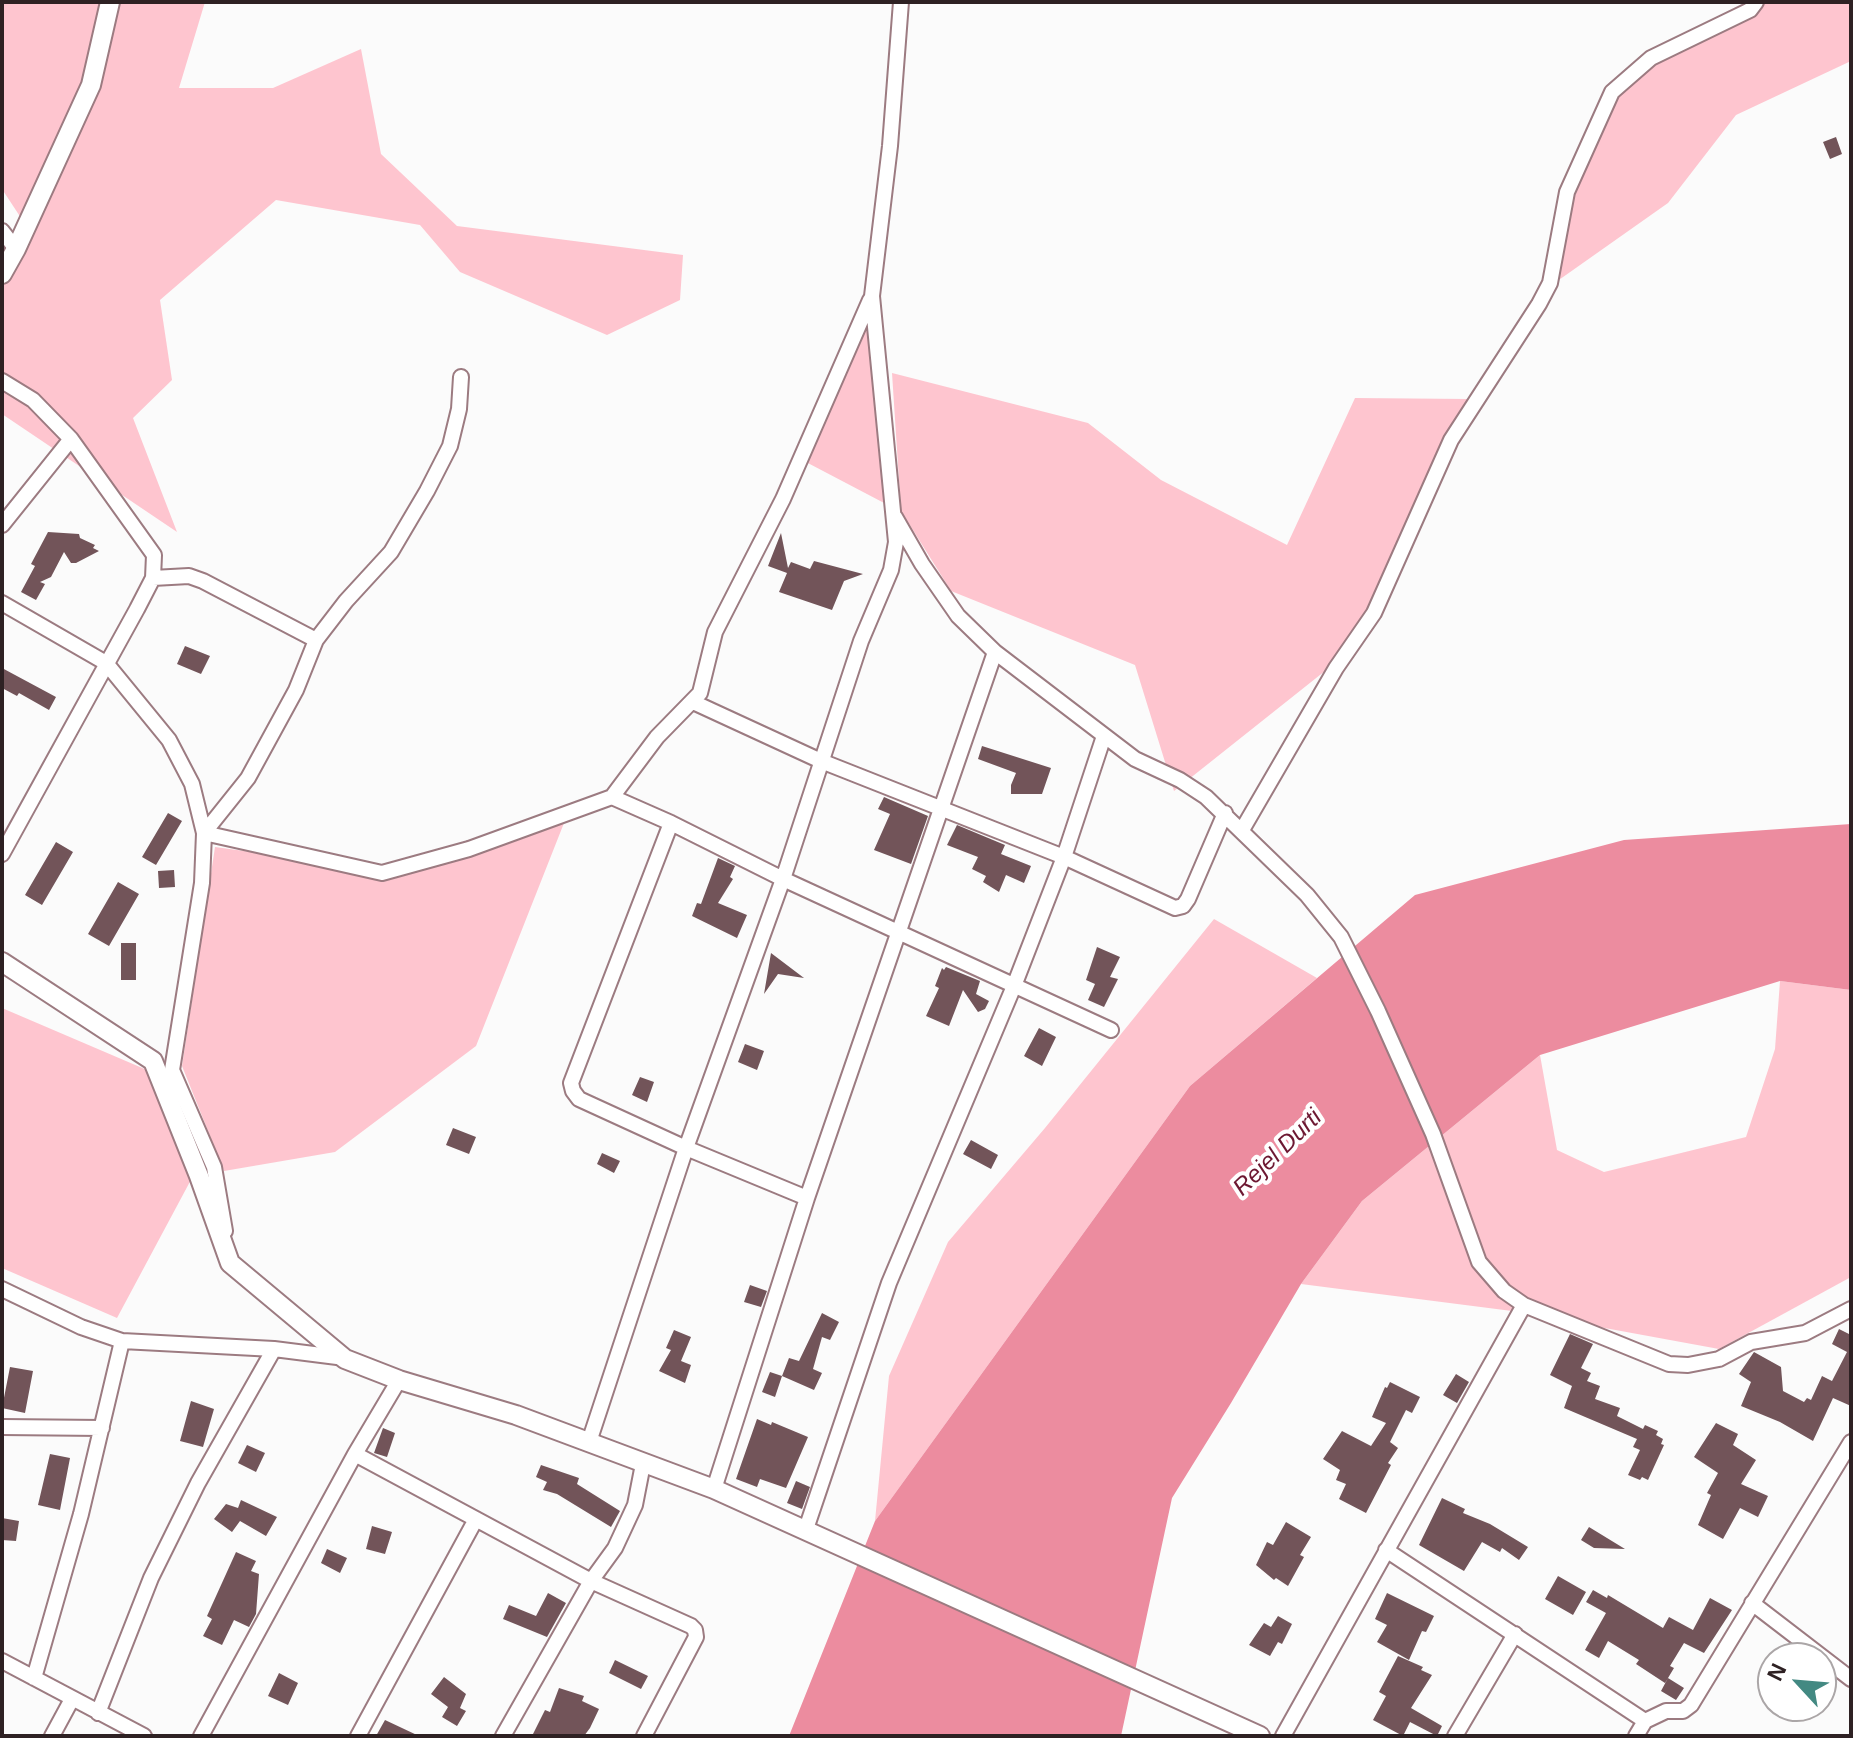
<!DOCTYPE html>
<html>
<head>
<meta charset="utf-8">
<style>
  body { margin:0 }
  #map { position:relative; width:1853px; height:1738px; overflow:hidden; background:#fbfbfb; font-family:Arial,sans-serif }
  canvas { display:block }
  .frame { position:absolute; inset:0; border:4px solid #2e2123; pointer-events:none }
  .north { position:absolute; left:1757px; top:1642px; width:80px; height:80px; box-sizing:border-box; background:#fff; border:2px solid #aba6a7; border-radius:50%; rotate:296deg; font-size:22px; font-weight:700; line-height:32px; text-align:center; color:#2e2123 }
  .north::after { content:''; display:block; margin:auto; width:28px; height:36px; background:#438982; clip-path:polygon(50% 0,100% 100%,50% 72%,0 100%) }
</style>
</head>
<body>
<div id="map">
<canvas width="1853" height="1738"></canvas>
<div class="frame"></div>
<div class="north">N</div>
</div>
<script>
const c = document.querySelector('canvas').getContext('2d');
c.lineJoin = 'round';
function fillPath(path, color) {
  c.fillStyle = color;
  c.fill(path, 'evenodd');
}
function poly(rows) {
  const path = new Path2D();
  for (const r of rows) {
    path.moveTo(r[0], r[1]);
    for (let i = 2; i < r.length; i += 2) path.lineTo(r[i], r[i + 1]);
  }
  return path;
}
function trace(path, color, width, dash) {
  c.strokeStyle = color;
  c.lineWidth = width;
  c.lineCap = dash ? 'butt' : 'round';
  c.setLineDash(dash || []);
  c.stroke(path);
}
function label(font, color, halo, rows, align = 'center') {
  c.font = font + ' Arial,sans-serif';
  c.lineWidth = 8;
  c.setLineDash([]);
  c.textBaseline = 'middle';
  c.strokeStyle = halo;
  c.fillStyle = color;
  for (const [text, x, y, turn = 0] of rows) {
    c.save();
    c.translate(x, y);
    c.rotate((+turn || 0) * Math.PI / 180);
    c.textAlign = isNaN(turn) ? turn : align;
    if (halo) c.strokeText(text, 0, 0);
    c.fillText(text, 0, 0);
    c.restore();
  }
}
fillPath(poly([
  [2,2,102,2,84,84,21,218,2,189],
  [115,2,205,2,179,88,273,88,361,49,381,154,457,226,683,255,680,300,607,335,460,272,420,225,276,200,160,300,172,380,133,418,177,532,2,414,2,284,21,251],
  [1759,2,1851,2,1851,61,1736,115,1668,203,1556,282,1571,195,1616,94,1654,60],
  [868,322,886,504,804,461],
  [892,373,1088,423,1161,480,1287,545,1355,398,1469,399,1440,450,1374,597,1330,667,1174,791,1135,665,951,591,901,511],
  [564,823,476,1046,335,1152,224,1171,182,1066,215,847,288,857,383,880],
  [1214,919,1317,978,1190,1086,875,1521,889,1376,948,1242,1045,1128],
  [1780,981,1851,990,1851,1277,1719,1349,1512,1311,1301,1284,1362,1201,1540,1055,1557,1150,1604,1172,1746,1137,1775,1049],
  [2,1008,161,1076,193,1176,117,1318,2,1268]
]), '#fec5cf');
fillPath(poly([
  [1851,824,1851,990,1780,981,1540,1055,1362,1201,1301,1284,1231,1403,1172,1498,1121,1736,789,1736,875,1521,1190,1086,1415,895,1624,840]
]), '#ec8c9f');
fillPath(poly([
  [1836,137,1842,154,1830,159,1823,142],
  [48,532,79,534,80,538,95,545,93,548,99,551,76,563,71,563,64,552,51,577,40,582,45,584,36,600,21,592,35,566,31,564],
  [781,533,788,568,791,562,810,569,814,561,863,574,844,581,832,610,779,592,787,573,768,566],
  [185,646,210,656,201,674,177,664],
  [2,668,56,697,49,710,19,693,17,696,2,688],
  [982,746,1051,768,1042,794,1011,794,1011,785,1016,773,978,759],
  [884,797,928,816,911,864,874,850,890,814,878,809],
  [168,813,182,821,156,865,142,857],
  [957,825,1005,845,1001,854,1031,866,1024,883,1006,875,999,892,983,882,986,876,972,869,978,857,947,845],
  [56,842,73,852,42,905,25,895],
  [718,858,735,866,730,877,733,879,718,903,747,915,737,938,692,916,697,903,701,904],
  [174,870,175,887,159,888,158,871],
  [118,882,139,894,109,946,88,934],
  [121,943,136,943,136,980,121,980],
  [1097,947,1120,957,1110,977,1118,979,1104,1007,1088,1000,1095,984,1086,980],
  [771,953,804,978,778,974,764,994],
  [946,967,980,981,976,994,989,1001,985,1009,978,1012,963,990,949,1026,926,1016,939,988,935,986,942,968,944,970],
  [1039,1028,1056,1037,1042,1066,1024,1056],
  [745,1044,764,1051,757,1070,738,1062],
  [640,1077,654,1082,647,1102,632,1095],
  [453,1128,476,1137,469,1154,446,1145],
  [971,1140,998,1155,991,1169,963,1154],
  [602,1153,620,1161,614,1173,597,1164],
  [750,1285,767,1291,761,1307,744,1302],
  [822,1313,839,1322,830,1340,822,1337,813,1369,822,1373,814,1390,782,1376,789,1358,799,1361],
  [1839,1329,1851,1335,1851,1406,1833,1398,1813,1441,1780,1422,1741,1406,1751,1382,1739,1374,1754,1352,1781,1367,1783,1391,1804,1402,1807,1398,1811,1400,1822,1376,1832,1381,1847,1352,1832,1344],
  [674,1330,691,1337,681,1361,691,1365,685,1383,659,1371,671,1350,666,1348],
  [1570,1334,1593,1344,1581,1368,1591,1373,1587,1381,1600,1386,1595,1399,1620,1408,1617,1416,1643,1429,1645,1425,1658,1431,1656,1435,1663,1439,1661,1444,1664,1445,1648,1480,1642,1477,1640,1480,1628,1475,1640,1450,1633,1447,1637,1439,1564,1408,1572,1386,1550,1375],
  [10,1367,33,1371,25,1413,2,1408],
  [770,1372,782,1376,775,1397,762,1392],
  [1456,1374,1469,1382,1457,1403,1443,1395],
  [1390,1382,1420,1397,1412,1413,1406,1410,1390,1442,1398,1448,1388,1463,1391,1465,1366,1513,1339,1499,1346,1484,1336,1480,1340,1470,1323,1459,1342,1431,1371,1446,1386,1423,1372,1417,1385,1387,1387,1388],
  [191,1401,214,1409,203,1447,180,1441],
  [757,1419,771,1425,772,1422,808,1437,786,1488,760,1479,757,1487,736,1479],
  [1716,1423,1738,1434,1733,1445,1756,1460,1741,1484,1768,1496,1758,1517,1740,1508,1723,1539,1698,1525,1711,1495,1707,1493,1718,1473,1694,1457],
  [383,1428,395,1433,387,1457,374,1453],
  [247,1445,265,1453,256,1472,238,1463],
  [50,1454,70,1458,60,1510,38,1505],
  [541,1465,579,1478,577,1484,620,1511,611,1527,557,1494,543,1490,547,1482,536,1477],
  [796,1481,810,1487,802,1509,787,1503],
  [1442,1498,1465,1509,1463,1513,1490,1524,1528,1547,1519,1560,1502,1548,1500,1552,1482,1542,1464,1571,1419,1545],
  [241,1500,277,1517,266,1536,240,1521,232,1532,214,1519,226,1504,238,1508],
  [2,1518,19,1521,16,1541,2,1540],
  [1286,1522,1311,1537,1300,1555,1304,1557,1288,1586,1276,1578,1274,1580,1256,1565,1267,1542,1273,1545],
  [372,1526,392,1532,385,1554,366,1549],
  [1589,1527,1625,1549,1594,1548,1581,1540],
  [327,1549,347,1558,340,1573,321,1563],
  [236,1552,256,1561,251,1571,259,1574,256,1614,249,1627,234,1620,222,1645,203,1636,212,1619,207,1616],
  [1558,1576,1586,1592,1573,1615,1545,1599],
  [1593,1590,1607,1598,1608,1595,1663,1628,1669,1617,1693,1630,1710,1598,1732,1610,1704,1653,1684,1643,1670,1666,1674,1668,1665,1683,1636,1664,1639,1660,1608,1641,1599,1658,1585,1650,1606,1613,1586,1602],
  [548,1593,566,1603,547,1637,503,1619,509,1605,536,1616],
  [1387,1593,1434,1616,1426,1632,1422,1631,1409,1660,1377,1642,1387,1625,1375,1619],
  [1278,1616,1292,1624,1282,1644,1278,1642,1270,1656,1249,1645,1264,1623,1271,1627],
  [1398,1656,1423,1667,1421,1670,1432,1675,1411,1708,1442,1726,1437,1736,1410,1722,1403,1736,1373,1720,1386,1696,1379,1692],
  [615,1660,648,1676,641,1689,609,1673],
  [279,1673,298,1683,288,1705,268,1696],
  [444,1677,466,1694,460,1708,466,1711,457,1726,442,1717,448,1707,431,1694],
  [1668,1678,1684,1688,1676,1700,1661,1691],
  [559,1688,584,1696,582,1701,599,1709,590,1728,584,1736,532,1736,545,1710,550,1712],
  [385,1720,419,1736,376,1736]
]), '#725459');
const street = poly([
  [2,231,16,249],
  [2,381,33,400,71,439,154,555,153,578,137,609,2,854],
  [895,517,922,564,958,616,995,652,1135,759,1180,780,1206,797,1307,895,1341,937,1378,1011,1433,1134,1479,1262,1504,1291,1524,1305,1669,1364,1688,1365,1719,1359,1751,1342,1805,1333,1851,1309],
  [2,525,71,439],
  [153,578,189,576,203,581,316,640],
  [2,603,106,663,169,740,192,784,204,833,202,883,172,1070,214,1167,225,1231],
  [693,702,821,761,1064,857,1175,908,1183,906,1188,899,1225,813],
  [612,797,671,823,783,879,1111,1030],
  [671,823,571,1083,573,1091,579,1099,686,1148,807,1198],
  [1242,830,1336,668,1374,613,1451,440,1539,304,1550,283,1567,192,1612,92,1651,58,1750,10,1756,2],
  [204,833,382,873,469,849,612,797,657,737,700,693,715,632,783,499,870,300],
  [204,833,248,778,296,690,316,640,346,601,391,552,427,491,450,446,459,409,461,377],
  [2,1289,81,1327,122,1341,274,1349,345,1358],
  [2,1427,102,1428],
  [589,1442,686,1148,783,879,861,641,891,570,896,542,872,296,890,146,901,2],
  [355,1454,591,1581,691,1626,695,1630,696,1637,644,1736],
  [714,1489,807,1198,995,652],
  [806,1529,889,1283,1014,986,1064,857,1104,736],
  [1386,1550,1645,1721],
  [1752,1603,1851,1679],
  [2,1661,144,1736],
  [34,1678,81,1514,122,1341],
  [98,1713,151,1578,198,1483,274,1349],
  [52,1736,72,1699],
  [201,1736,355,1454,399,1380],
  [358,1736,476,1519],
  [503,1736,591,1581,615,1548,635,1505,643,1464],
  [1283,1736,1524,1305],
  [1455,1736,1515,1634],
  [1636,1736,1645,1721,1666,1711,1683,1711,1691,1705,1851,1442]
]);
const secondary = poly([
  [2,274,16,249,91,85,110,2],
  [2,962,153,1061,199,1176,230,1263,345,1359,399,1380,516,1415,714,1489,1260,1736]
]);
trace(street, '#9c7b81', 18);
trace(secondary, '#9c7b81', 22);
trace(street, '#fff', 14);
trace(secondary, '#fff', 18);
label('italic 24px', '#6d1832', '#fff', [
  ["Rejel Durti",1278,1153,-44]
]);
</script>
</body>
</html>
